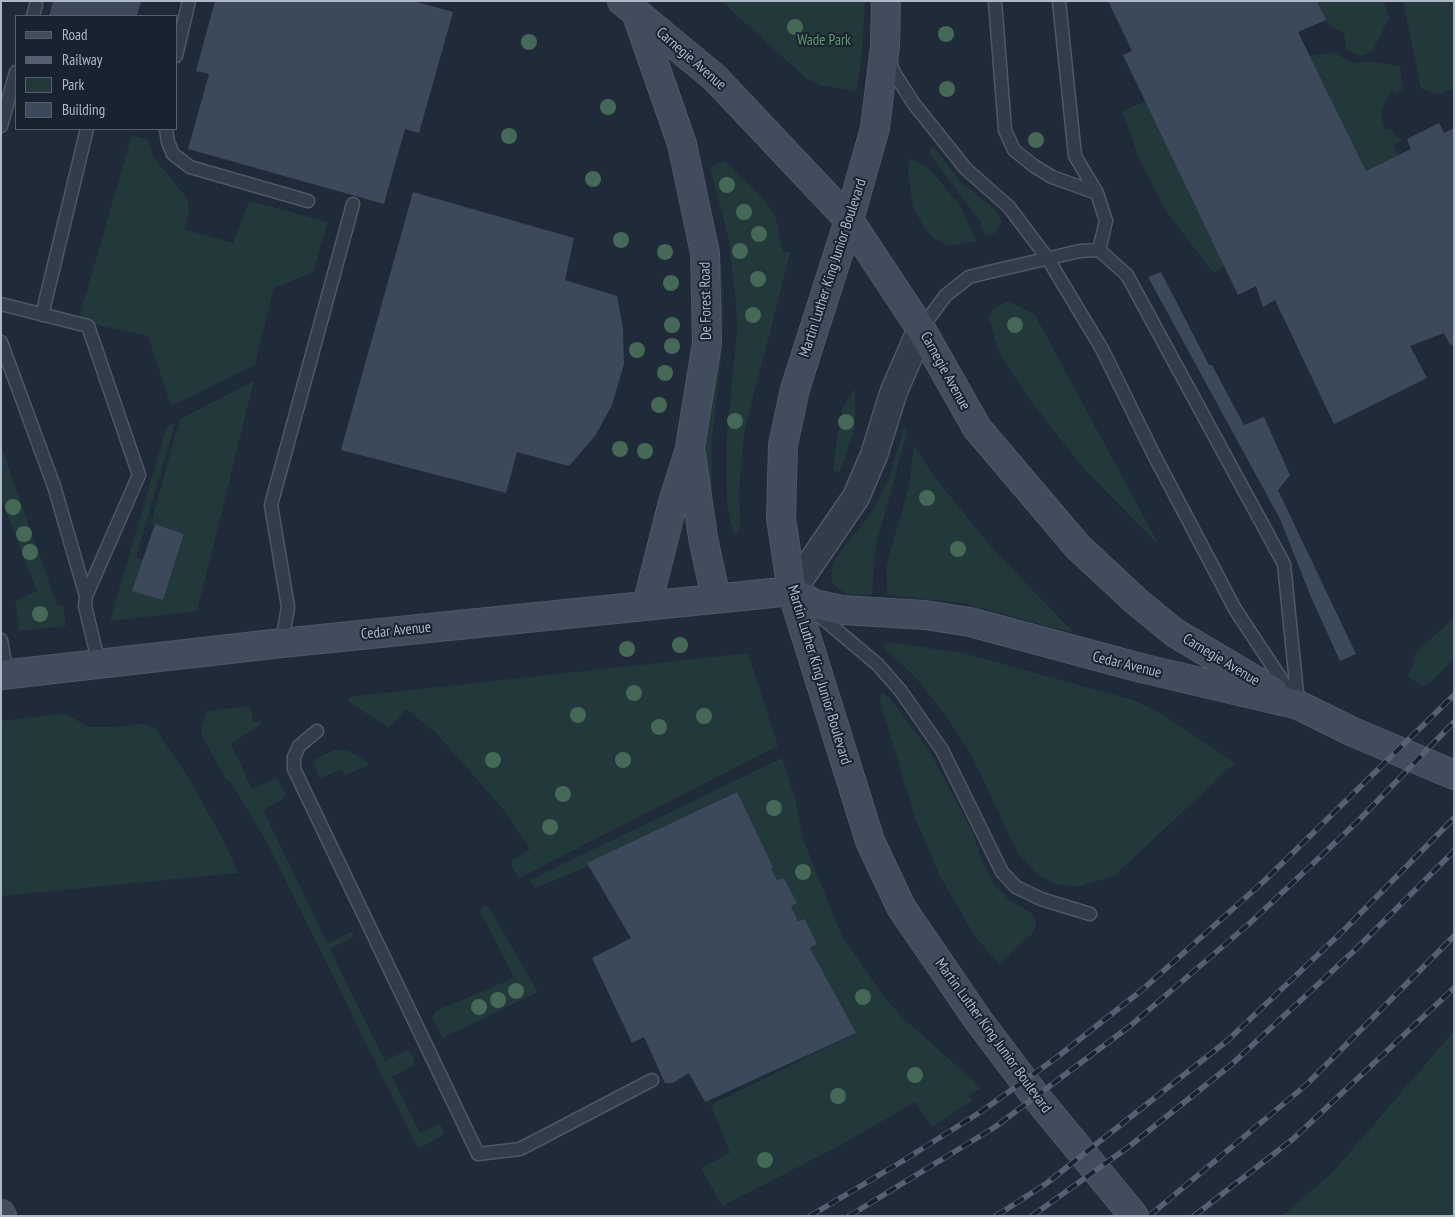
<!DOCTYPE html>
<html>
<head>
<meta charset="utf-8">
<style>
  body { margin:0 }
  #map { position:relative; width:1455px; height:1217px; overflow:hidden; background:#202b3a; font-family:"PT Sans Narrow",sans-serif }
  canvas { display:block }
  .frame { position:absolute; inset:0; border:2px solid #aeb8c7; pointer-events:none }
  .legend { position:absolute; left:15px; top:15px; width:162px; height:115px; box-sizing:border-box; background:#19222f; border:1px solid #555e6c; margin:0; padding:6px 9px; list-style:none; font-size:15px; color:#aeb8c7 }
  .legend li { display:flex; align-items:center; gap:10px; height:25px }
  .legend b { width:25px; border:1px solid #555e6c }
</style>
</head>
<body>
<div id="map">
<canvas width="1455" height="1217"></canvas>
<div class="frame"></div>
<ul class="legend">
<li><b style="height:6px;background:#414c5d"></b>Road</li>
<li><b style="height:6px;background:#556172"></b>Railway</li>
<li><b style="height:14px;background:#22383b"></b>Park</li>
<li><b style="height:14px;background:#3b495a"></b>Building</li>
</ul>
</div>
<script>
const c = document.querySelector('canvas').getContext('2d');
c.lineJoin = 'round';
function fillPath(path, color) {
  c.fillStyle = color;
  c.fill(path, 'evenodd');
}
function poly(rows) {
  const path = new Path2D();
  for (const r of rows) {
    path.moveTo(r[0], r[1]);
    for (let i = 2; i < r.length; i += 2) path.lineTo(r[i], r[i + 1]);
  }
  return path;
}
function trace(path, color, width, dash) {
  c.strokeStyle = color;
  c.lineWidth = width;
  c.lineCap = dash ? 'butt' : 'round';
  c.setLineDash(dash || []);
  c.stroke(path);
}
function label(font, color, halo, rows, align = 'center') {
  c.font = font + ' "PT Sans Narrow",sans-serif';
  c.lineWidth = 4;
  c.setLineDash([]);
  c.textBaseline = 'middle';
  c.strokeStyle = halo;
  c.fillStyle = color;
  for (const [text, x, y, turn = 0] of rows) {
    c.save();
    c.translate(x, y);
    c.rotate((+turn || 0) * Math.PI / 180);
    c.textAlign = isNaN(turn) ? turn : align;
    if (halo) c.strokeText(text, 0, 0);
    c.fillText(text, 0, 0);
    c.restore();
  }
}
fillPath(poly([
  [721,1,865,1,862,53,857,88,854,91,820,85,807,79],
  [1317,1,1385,1,1389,18,1372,52,1361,56,1349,51,1346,48,1344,33,1333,28,1326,20],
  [1403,1,1454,1,1454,88,1437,95,1421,88],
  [1338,52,1342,58,1355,63,1370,62,1400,66,1403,88,1397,94,1391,91,1383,106,1381,114,1385,130,1391,128,1394,135,1403,140,1393,145,1398,155,1366,171,1310,56],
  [1145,101,1226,266,1215,272,1211,270,1166,211,1140,161,1122,111],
  [132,135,148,140,154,158,187,198,189,212,184,229,233,243,249,201,328,222,313,272,274,288,255,365,171,406,148,336,78,321],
  [933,146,960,181,994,209,999,216,1002,221,995,233,985,236,980,221,929,153],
  [910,158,926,166,939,180,961,207,976,241,949,246,933,238,922,224,913,206,908,174],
  [724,161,763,198,775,215,783,251,790,252,744,434,739,492,740,522,739,531,734,535,727,505,726,481,726,444,737,331,736,302,729,241,710,167],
  [702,175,720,252,723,295,722,351,711,446,712,504,718,527,709,528,705,448,711,390],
  [1009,301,1035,315,1159,545,1083,468,1028,397,1000,355,989,319,992,310],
  [254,381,197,611,110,621,167,426,175,423,136,557,143,560,163,599,184,534,151,524,180,419],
  [855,388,855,428,840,472,833,471,838,432,843,407],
  [904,427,908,429,876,545,872,594,846,594,832,583,831,571,834,560,872,512,889,479],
  [914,445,933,475,992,548,1074,633,962,603,887,595,886,567,909,486],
  [1,446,57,605,63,605,66,626,20,631,15,601,37,591,1,499],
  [1454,618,1454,659,1431,682,1423,686,1407,676,1412,669,1416,652],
  [888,642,963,653,1133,700,1157,711,1235,763,1114,876,1076,887,1056,884,1038,875,1017,852,972,756,944,713,915,677,883,647],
  [748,653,778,746,519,878,512,868,512,861,530,849,502,808,436,733,406,709,403,709,404,712,389,728,349,702,348,697],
  [881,692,890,698,930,752,973,833,983,864,994,884,1008,899,1031,913,1035,919,1036,926,1032,934,999,964,974,935,940,876,915,818,880,702],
  [250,706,253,722,261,721,260,725,231,744,252,789,275,779,278,780,286,794,281,800,263,810,328,944,350,932,353,933,353,937,330,949,385,1061,406,1051,409,1051,413,1056,414,1065,392,1077,420,1133,440,1124,445,1134,418,1149,267,842,230,781,227,781,202,736,202,726,207,711],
  [59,714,68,715,88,727,116,727,142,724,155,728,188,777,224,841,238,873,1,896,1,721],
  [334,750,344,750,355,754,367,762,368,765,345,776,341,769,320,779,313,762,315,759],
  [782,758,795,798,803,839,842,936,885,998,901,1016,981,1088,969,1095,971,1101,932,1127,915,1102,841,1145,722,1206,701,1168,730,1153,711,1105,856,1033,810,948,817,943,805,919,798,921,791,906,797,903,784,878,777,880,771,869,737,792,588,863,589,866,535,888,530,880],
  [484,906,488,906,538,992,443,1038,432,1018,436,1011,514,978,480,911],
  [1454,1031,1454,1216,1282,1216,1333,1172]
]), '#22383b');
fillPath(poly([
  [53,1,141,1,137,16,49,16],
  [215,1,413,1,453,12,419,133,405,129,384,204,188,149,209,74,196,71],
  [1108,1,1317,1,1326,20,1298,32,1366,171,1411,149,1407,139,1439,123,1444,133,1454,128,1454,344,1450,345,1444,333,1410,346,1427,378,1334,424,1275,300,1263,307,1256,286,1238,295,1123,55,1132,51],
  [413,192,574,238,565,280,617,296,623,328,624,364,612,405,595,436,569,466,517,452,506,493,341,450],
  [1161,272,1209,365,1212,365,1244,425,1264,417,1290,475,1278,490,1356,654,1340,661,1311,597,1280,519,1148,277],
  [155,524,184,534,163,600,132,591],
  [737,792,773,867,771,869,777,880,784,878,797,903,791,906,798,921,805,919,817,944,810,948,856,1033,705,1102,689,1073,673,1083,665,1083,644,1037,632,1043,592,958,631,938,587,863]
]), '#3b495a');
const lane = poly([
  [995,1,1005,130,1014,150,1034,166,1052,177,1097,193],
  [1059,1,1075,156,1097,193,1106,221,1099,250],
  [33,16,36,5],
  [176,56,189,1],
  [889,58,893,71,914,104,966,169,1009,207,1048,259,1102,349,1154,455,1235,609,1297,703],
  [1,126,16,72],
  [166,129,168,142,173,154,190,167,308,201],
  [1,304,88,326,139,475,86,596],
  [42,315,87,129],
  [921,329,945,296,969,277,989,272,1080,251,1099,250,1127,275,1284,564,1298,703],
  [1,342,54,486,86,596,85,606,99,664],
  [814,611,877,664,900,690,942,750,1002,872,1016,887,1041,899,1090,914],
  [1,640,7,675],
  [282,643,288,607,271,505,353,204],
  [317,731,299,746,294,757,294,769,478,1154,520,1149,652,1080]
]);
const street = poly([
  [792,591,856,497,874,455,894,391,921,329]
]);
const secondary = poly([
  [622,1,715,78,849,220,921,329,977,428,1078,547,1136,601,1175,633,1273,691],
  [886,1,885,46,875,128,849,220,795,389,783,445,781,518,792,591,870,841,901,907,978,1020,1037,1098,1134,1216],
  [636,12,682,144,705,253,707,343,690,447,703,538,716,598],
  [647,605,673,502,688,455],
  [1,675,282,643,792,591,814,604,842,610,925,615,970,622,1141,668,1298,705,1353,732,1454,775],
  [1,1214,2,1216]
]);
trace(lane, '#4e5865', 15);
trace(street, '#4e5865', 29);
trace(secondary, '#4e5865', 30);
trace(lane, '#333d4a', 12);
trace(street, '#333d4a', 26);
trace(secondary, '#414c5d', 28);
const rail = poly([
  [810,1216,901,1162,982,1111,1056,1058,1142,990,1263,882,1454,695],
  [849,1216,995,1127,1130,1026,1250,923,1358,821,1454,722],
  [996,1216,1047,1183,1228,1040,1345,929,1454,818],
  [1032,1216,1131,1145,1232,1064,1355,950,1454,851],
  [1149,1216,1306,1085,1454,936],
  [1194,1216,1293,1139,1454,988]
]);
trace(rail, '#556172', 5.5);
trace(rail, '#19222f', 4, [11]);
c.fillStyle = '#456857';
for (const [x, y] of [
  [795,27],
  [946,34],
  [529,42],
  [947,89],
  [608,107],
  [509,136],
  [1036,140],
  [593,179],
  [727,185],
  [744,212],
  [759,234],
  [621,240],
  [740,251],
  [665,252],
  [758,279],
  [671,283],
  [753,315],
  [672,325],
  [1015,325],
  [672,346],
  [637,350],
  [665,373],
  [659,405],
  [735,421],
  [846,422],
  [620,449],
  [645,451],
  [927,498],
  [13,507],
  [24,534],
  [958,549],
  [30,552],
  [40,614],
  [680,645],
  [627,649],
  [634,693],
  [578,715],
  [704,716],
  [659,727],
  [493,760],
  [623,760],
  [563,794],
  [774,808],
  [550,827],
  [803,872],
  [516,991],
  [863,997],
  [498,1000],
  [479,1007],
  [915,1075],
  [838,1096],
  [765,1160]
]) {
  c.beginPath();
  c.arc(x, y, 8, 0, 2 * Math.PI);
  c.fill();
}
label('15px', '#64996f', '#19222f', [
  ["Wade Park",824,41]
]);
label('15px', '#aeb8c7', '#19222f', [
  ["Carnegie Avenue",691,59,41],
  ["Martin Luther King Junior Boulevard",833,268,-72],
  ["De Forest Road",706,301,-91],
  ["Carnegie Avenue",945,371,61],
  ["Cedar Avenue",396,631,-6],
  ["Carnegie Avenue",1221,660,31],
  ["Cedar Avenue",1127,665,14],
  ["Martin Luther King Junior Boulevard",819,675,73],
  ["Martin Luther King Junior Boulevard",993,1036,54]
]);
</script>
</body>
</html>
